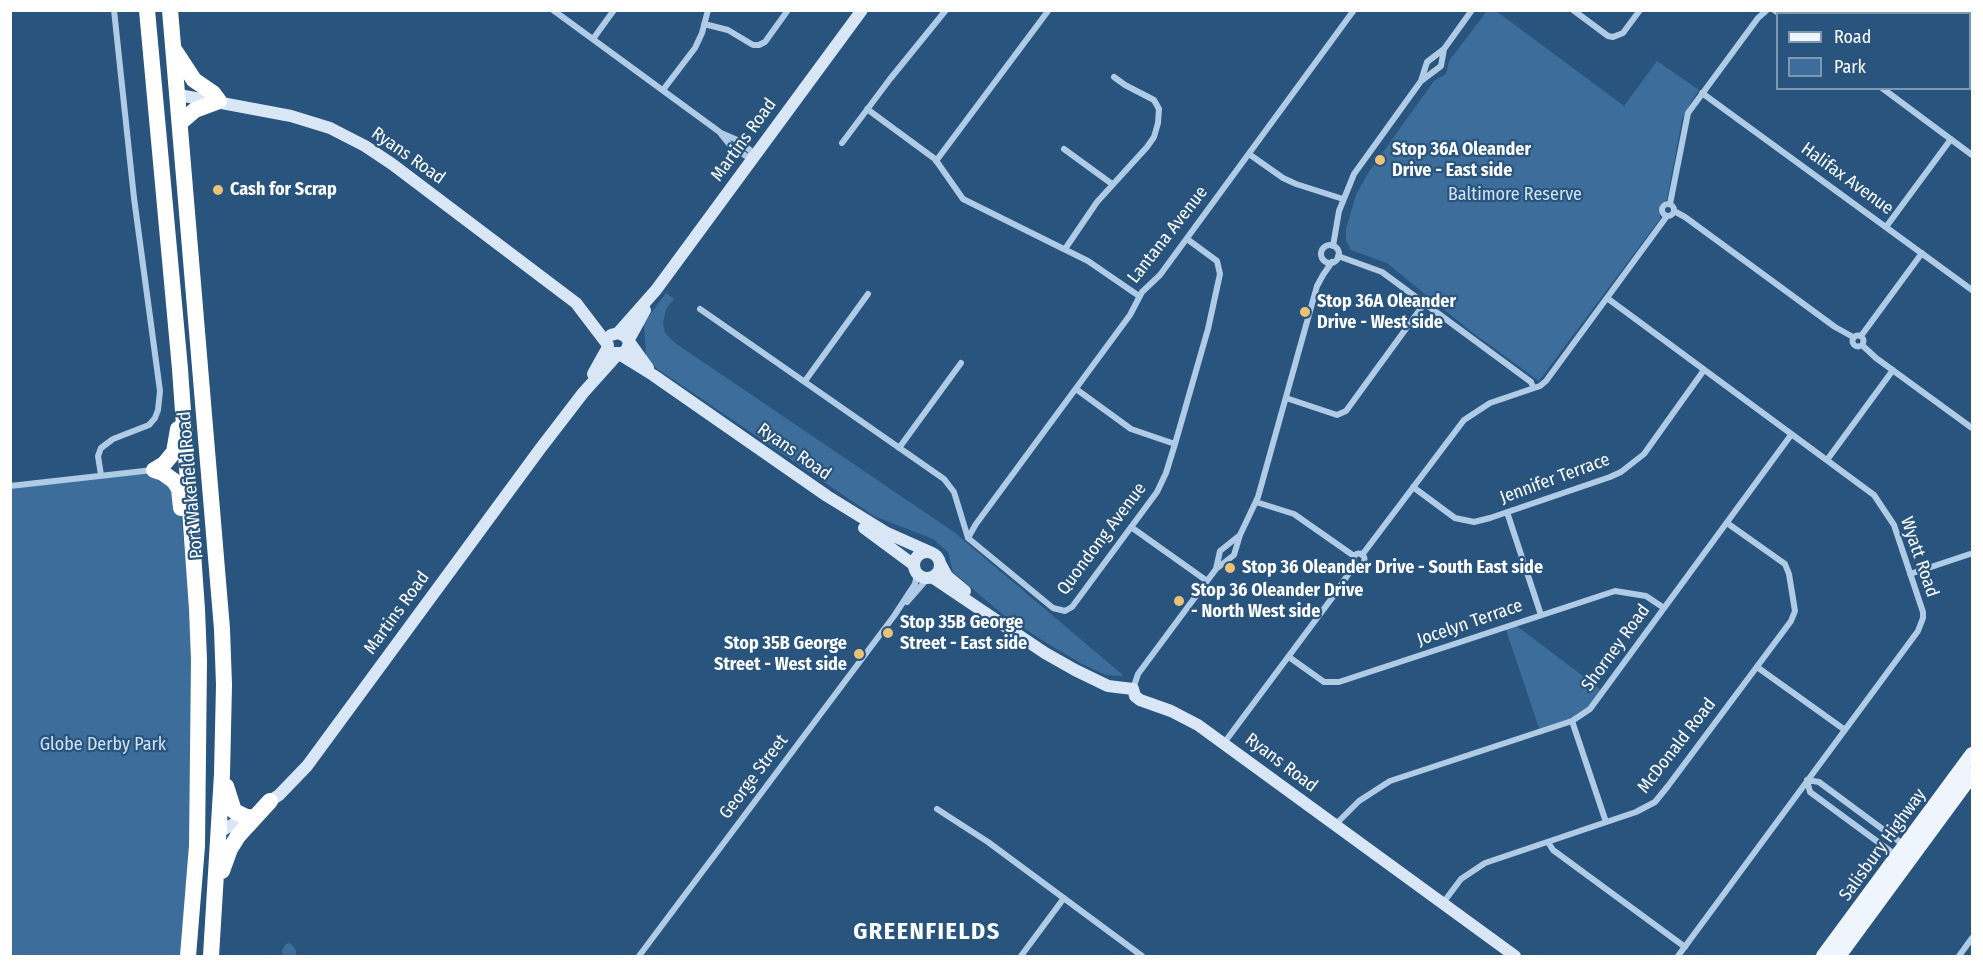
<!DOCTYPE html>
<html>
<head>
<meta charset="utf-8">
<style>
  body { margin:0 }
  #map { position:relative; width:1983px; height:967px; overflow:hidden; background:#28547e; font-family:"Fira Sans Condensed",sans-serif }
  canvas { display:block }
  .frame { position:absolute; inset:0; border:12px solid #fff; pointer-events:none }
  .legend { position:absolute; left:1776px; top:12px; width:195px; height:78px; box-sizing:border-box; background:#28547e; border:2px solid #7e98b2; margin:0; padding:8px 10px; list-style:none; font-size:18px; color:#fff }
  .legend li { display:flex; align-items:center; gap:12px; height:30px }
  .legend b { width:30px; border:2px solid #7e98b2 }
</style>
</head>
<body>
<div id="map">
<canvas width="1983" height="967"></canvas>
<div class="frame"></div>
<ul class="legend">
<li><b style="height:8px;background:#eff5fd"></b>Road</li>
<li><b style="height:16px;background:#3d6e9b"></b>Park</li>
</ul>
</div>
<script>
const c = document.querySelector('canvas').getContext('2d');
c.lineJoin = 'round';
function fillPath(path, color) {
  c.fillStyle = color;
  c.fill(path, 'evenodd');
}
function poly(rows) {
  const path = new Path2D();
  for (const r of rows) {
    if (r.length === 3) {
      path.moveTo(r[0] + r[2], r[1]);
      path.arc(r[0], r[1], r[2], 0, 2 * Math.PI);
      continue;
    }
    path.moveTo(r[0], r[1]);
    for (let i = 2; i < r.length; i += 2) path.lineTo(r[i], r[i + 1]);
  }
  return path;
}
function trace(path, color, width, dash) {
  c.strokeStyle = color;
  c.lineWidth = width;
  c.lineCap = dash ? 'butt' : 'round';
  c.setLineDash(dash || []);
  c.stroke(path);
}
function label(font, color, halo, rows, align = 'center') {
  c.font = font + ' "Fira Sans Condensed",sans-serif';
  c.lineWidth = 4.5;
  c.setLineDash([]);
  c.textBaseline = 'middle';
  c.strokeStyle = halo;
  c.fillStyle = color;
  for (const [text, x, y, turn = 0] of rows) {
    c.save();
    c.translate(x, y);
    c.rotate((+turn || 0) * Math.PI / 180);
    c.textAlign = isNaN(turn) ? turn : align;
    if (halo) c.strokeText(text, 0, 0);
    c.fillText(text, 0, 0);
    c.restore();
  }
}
fillPath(poly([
  [1487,11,1496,11,1624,106,1657,61,1699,90,1690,104,1682,120,1667,199,1660,208,1660,219,1539,381,1469,330,1387,263,1351,250,1346,240,1346,229,1356,195,1368,173,1434,81,1446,74,1449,61],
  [666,293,674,299,666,309,663,323,665,333,675,343,954,532,1124,676,1106,675,1082,664,1042,640,1002,614,953,572,948,552,933,539,874,516,656,368,646,357,644,323],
  [159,471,180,502,188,585,194,712,188,956,11,956,10,486],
  [1514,624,1604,692,1590,709,1572,721,1540,731,1505,627],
  [290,943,296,950,296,956,283,956,282,950,286,944]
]), '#3d6e9b');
trace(poly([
  [553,10,721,133,735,139,750,150,754,157],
  [1573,10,1608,36,1613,37,1623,33,1640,10],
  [1774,10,1780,14],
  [1963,10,1967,14],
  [1901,14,1903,10],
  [704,24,728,30,753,45,759,45,765,42,788,10],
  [593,39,614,10],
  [1421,81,1427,62,1444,49,1472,10],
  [1882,88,1972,155],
  [663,90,695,48,702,33,708,10],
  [1702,93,1972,290],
  [867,109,935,159,963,199,1088,261,1139,296],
  [721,134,730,145,746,156,753,157],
  [842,143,890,79,946,10],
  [1064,149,1112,184],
  [1249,154,1283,178,1296,184,1343,199],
  [936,161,1048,11],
  [1670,204,1688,113,1758,18,1767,10],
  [1668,210,6],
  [1674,211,1685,217,1835,327,1853,337],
  [1886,227,1951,139],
  [1330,254,9],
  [1333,246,1339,211,1354,174,1421,81,1441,66,1444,49],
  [1065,249,1097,202,1147,147,1154,137,1158,123,1159,109,1154,100,1125,85,1114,77],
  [1338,256,1382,272,1531,382,1533,387],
  [1607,298,1874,495,1894,525,1923,612,1923,618,1918,631,1678,956],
  [700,309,944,479,954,492,968,538,1053,608,1065,611,1072,607,1157,492,1166,473,1175,444,1208,329,1220,274,1217,261,1187,239],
  [1858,341,5.5],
  [1861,336,1922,253],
  [1862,345,1876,358,1972,428],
  [805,381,868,294],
  [1076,389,1131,429,1175,444],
  [1286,398,1337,415,1346,411,1424,304],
  [899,448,961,363],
  [1827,460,1893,370],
  [101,475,98,456,101,448,113,439,149,425,155,418,158,410,160,391,134,198,114,10],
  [10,486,153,470],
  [1413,487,1455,518,1474,522,1490,518,1610,477,1621,472,1644,454,1704,370],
  [1256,502,1294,514,1354,556],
  [1507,512,1541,615],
  [1131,527,1207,581],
  [968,538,976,524,1130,315,1142,292,1160,275,1354,10],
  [1359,559,5.5],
  [1362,555,1464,420,1490,403,1540,386,1546,381,1667,216],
  [1216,569,1220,551,1240,535],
  [1910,574,1970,554],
  [907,602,928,578],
  [1289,657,1324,682,1339,682,1615,591,1646,596,1664,608],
  [1757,667,1845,730],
  [1133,689,1138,674,1216,569,1234,555,1240,535,1258,497,1317,286,1323,275,1332,262],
  [1572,721,1606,822],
  [1224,743,1335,594,1355,564],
  [937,809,988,842,1142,956],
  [1335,825,1359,801,1390,781,1572,721,1590,709,1791,435],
  [1548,842,1553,850,1685,947],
  [1897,856,1810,792,1807,780,1819,782,1904,845],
  [1443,903,1461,879,1485,863,1636,812,1655,802,1668,786,1791,621,1795,611,1789,574,1785,564,1727,523],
  [639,956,894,616,915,584,917,573],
  [1021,956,1064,898],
  [1959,956,1972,938]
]), '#afcbe5', 6);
trace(poly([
  [179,95,291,116,330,128,365,146,392,164,576,303,608,345],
  [618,333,656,290,862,10],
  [611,335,618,333,625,336,648,368],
  [628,341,645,310],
  [613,353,623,353,627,349,629,343],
  [619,354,653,375,827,496,887,533,932,553],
  [593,374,608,347],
  [864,528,914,565],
  [927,565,13],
  [940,563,947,576,965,591],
  [932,577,1045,653,1075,670,1108,686,1133,689,1135,696,1140,700,1171,711,1198,725,1515,956],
  [264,805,279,795,307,766,540,449,583,393,618,354],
  [219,832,250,815]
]), '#d8e6f5', 12);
trace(poly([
  [1823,956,1972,754],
  [1839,956,1972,775]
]), '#eff5fd', 14);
trace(poly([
  [147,10,180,369,197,609,199,660,197,846,188,956],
  [170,10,222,629,224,685,222,774,211,956],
  [175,51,194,80,213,93,219,101,195,110,181,122],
  [154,470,163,473,174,481,179,489,181,508],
  [154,470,164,464,174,452,178,429],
  [226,786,234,811,246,817],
  [222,871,230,849,238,836,270,801]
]), '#fff', 16);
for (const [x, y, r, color] of [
  [1380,160,6,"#ecc276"],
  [218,190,6,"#ecc276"],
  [1305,312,6,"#ecc276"],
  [1230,568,6,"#ecc276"],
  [1179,601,6,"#ecc276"],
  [888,633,6,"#ecc276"],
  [859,654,6,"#ecc276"]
]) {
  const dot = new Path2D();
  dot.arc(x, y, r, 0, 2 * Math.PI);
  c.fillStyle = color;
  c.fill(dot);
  trace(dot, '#28547e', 2);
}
label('18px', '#fff', '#28547e', [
  ["Martins Road",744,140,-54],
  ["Ryans Road",408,156,35],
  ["Halifax Avenue",1847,179,36],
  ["Lantana Avenue",1168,235,-52],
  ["Ryans Road",794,452,35],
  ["Jennifer Terrace",1555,479,-20],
  ["Port Wakefield Road",191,485,-95],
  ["Quondong Avenue",1102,539,-53],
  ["Wyatt Road",1919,557,71],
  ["Martins Road",397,613,-54],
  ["Jocelyn Terrace",1470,623,-19],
  ["Shorney Road",1616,648,-54],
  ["McDonald Road",1677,746,-52],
  ["Ryans Road",1281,763,37],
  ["George Street",754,777,-53],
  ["Salisbury Highway",1883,845,-54]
]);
label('bold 18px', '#fff', '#28547e', [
  ["Stop 36A Oleander",1392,150],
  ["Drive - East side",1392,171],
  ["Cash for Scrap",230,190],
  ["Stop 36A Oleander",1317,302],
  ["Drive - West side",1317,323],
  ["Stop 36 Oleander Drive - South East side",1242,568],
  ["Stop 36 Oleander Drive",1191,591],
  ["- North West side",1191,612],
  ["Stop 35B George",900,623],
  ["Street - East side",900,644],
  ["Stop 35B George",847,644,"right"],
  ["Street - West side",847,665,"right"]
], 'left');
label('18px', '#d2e4f4', '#28547e', [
  ["Baltimore Reserve",1515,195],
  ["Globe Derby Park",103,745]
]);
c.letterSpacing = '1.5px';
label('bold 24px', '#fff', '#28547e', [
  ["GREENFIELDS",927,932]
]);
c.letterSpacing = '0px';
</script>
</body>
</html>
